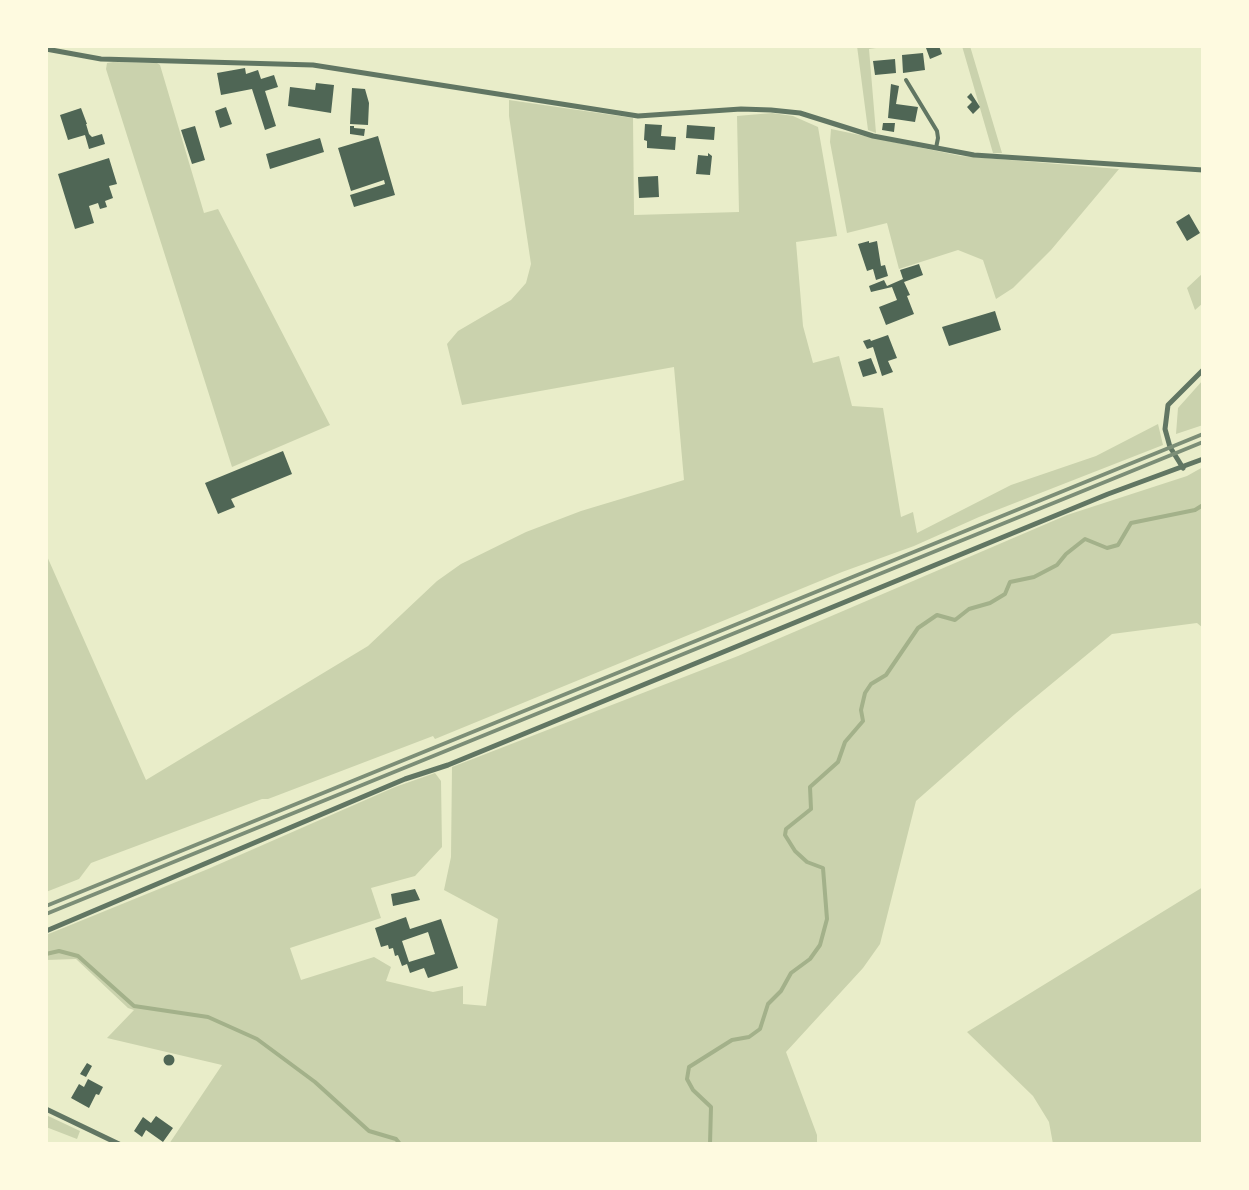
<!DOCTYPE html>
<html>
<head>
<meta charset="utf-8">
<style>
  body { margin:0 }
  #map { position:relative; width:1249px; height:1190px; overflow:hidden; background:#e9edc9; font-family:Georgia,serif }
  canvas { display:block }
  .frame { position:absolute; inset:0; border:48px solid #fefae0; pointer-events:none }
</style>
</head>
<body>
<div id="map">
<canvas width="1249" height="1190"></canvas>
<div class="frame"></div>
</div>
<script>
const c = document.querySelector('canvas').getContext('2d');
c.lineJoin = 'round';
function fillPath(path, color) {
  c.fillStyle = color;
  c.fill(path, 'evenodd');
}
function poly(rows) {
  const path = new Path2D();
  for (const r of rows) {
    if (r.length === 3) {
      path.moveTo(r[0] + r[2], r[1]);
      path.arc(r[0], r[1], r[2], 0, 2 * Math.PI);
      continue;
    }
    path.moveTo(r[0], r[1]);
    for (let i = 2; i < r.length; i += 2) path.lineTo(r[i], r[i + 1]);
  }
  return path;
}
function trace(path, color, width, dash) {
  c.strokeStyle = color;
  c.lineWidth = width;
  c.lineCap = dash ? 'butt' : 'round';
  c.setLineDash(dash || []);
  c.stroke(path);
}
fillPath(poly([
  [857,46,890,46,869,49,876,133,868,130],
  [962,46,970,46,1002,153,993,153],
  [113,62,157,63,160,65,204,213,218,209,330,425,232,467,106,69,107,63],
  [509,100,633,118,634,215,739,212,737,116,772,113,793,116,818,127,837,236,796,242,803,326,813,363,839,356,852,406,883,408,901,517,913,512,917,533,1011,485,1096,456,1158,424,1163,445,979,517,914,546,842,572,435,739,433,736,268,799,262,799,91,863,79,879,46,892,46,554,146,780,368,646,437,581,461,564,526,532,581,511,684,480,674,367,462,405,447,344,458,331,511,300,526,283,531,264,509,116],
  [831,129,961,156,1119,169,1051,250,1013,288,996,299,983,260,958,250,899,269,887,223,847,233,830,142],
  [1203,273,1203,303,1195,310,1187,288],
  [1203,380,1203,425,1176,434,1178,408],
  [1203,467,1203,628,1197,623,1112,634,1015,714,916,801,880,944,863,968,786,1052,817,1135,817,1144,169,1144,222,1065,107,1038,134,1010,128,1008,76,959,46,960,46,935,208,869,395,787,435,773,441,781,442,847,415,876,371,888,381,918,290,948,301,980,374,957,391,967,386,981,433,992,463,986,463,1004,486,1006,498,919,444,890,451,857,452,767,738,656,1067,515,1187,476],
  [1203,887,1203,1144,1053,1144,1049,1122,1033,1096,967,1032],
  [46,1115,80,1131,77,1139,46,1127]
]), '#cad2ad');
trace(poly([
  [46,954,59,951,78,956,134,1006,208,1017,257,1039,315,1082,369,1131,396,1139,400,1144],
  [710,1144,711,1107,693,1090,687,1079,689,1067,732,1040,749,1037,760,1029,768,1004,781,991,791,973,810,959,820,945,827,919,823,868,807,862,795,851,785,835,786,829,811,809,810,787,838,762,845,742,863,721,861,710,865,693,871,684,886,675,918,628,937,615,955,620,969,609,990,603,1005,594,1010,582,1034,577,1057,565,1066,554,1085,539,1107,548,1118,545,1131,523,1195,510,1203,505]
]), '#a3b18a', 4);
fillPath(poly([
  [930,46,939,46,942,54,930,59,926,48],
  [923,53,925,70,903,73,902,55],
  [895,59,896,73,875,75,873,61],
  [245,68,246,74,258,70,261,79,274,75,278,87,265,91,276,126,265,130,252,89,221,95,217,73],
  [316,83,334,85,331,113,288,106,290,87,315,90],
  [891,84,899,86,896,104,918,107,915,122,888,118],
  [352,88,365,89,369,103,368,125,350,124],
  [971,93,980,107,973,114,967,107,972,102,967,97],
  [226,107,232,124,220,128,215,111],
  [81,108,87,124,86,124,89,134,92,137,102,134,105,144,89,149,85,135,68,140,60,115],
  [883,123,895,123,894,132,882,130],
  [645,124,662,125,661,136,676,137,675,150,647,148,647,141,644,140],
  [687,125,715,127,714,140,686,138],
  [195,126,205,160,192,164,181,130],
  [350,126,354,126,354,128,365,129,364,136,350,134],
  [378,136,395,195,354,207,350,195,385,184,384,180,351,191,338,148],
  [320,138,324,152,270,169,266,154],
  [708,153,712,156,710,175,696,174,698,155,708,156],
  [109,158,117,184,109,186,113,198,105,201,107,207,100,209,98,203,89,206,94,223,75,229,58,174],
  [658,176,659,197,639,198,638,177],
  [1189,214,1200,233,1187,241,1176,222],
  [869,241,869,243,877,241,881,266,885,265,888,276,876,280,873,269,867,271,858,244],
  [919,264,923,275,904,282,910,295,907,296,914,314,886,325,879,307,897,300,892,287,871,292,869,286,884,280,887,286,903,279,900,270],
  [995,311,1001,330,949,346,942,327],
  [888,335,897,358,888,361,893,372,882,376,873,347,867,349,863,341,870,339,871,341],
  [871,358,877,373,863,377,858,362],
  [283,451,292,474,231,499,235,507,218,514,205,483],
  [415,889,420,900,393,906,391,894],
  [406,917,410,929,441,919,458,968,428,978,424,968,410,973,407,964,402,966,398,955,395,956,393,948,389,949,388,945,381,947,375,928],
  [428,932,435,954,409,962,402,941],
  [169,1060,5.5],
  [87,1063,92,1066,86,1077,80,1074],
  [88,1079,103,1087,99,1095,96,1094,89,1108,71,1098,79,1084,84,1087],
  [156,1116,173,1128,163,1142,146,1130,142,1137,134,1131,143,1117,151,1123]
]), '#4f6655');
trace(poly([
  [906,80,937,131,938,138,936,148]
]), '#617663', 4);
trace(poly([
  [46,49,101,59,313,65,638,116,741,109,771,110,800,113,873,136,974,155,1203,170],
  [1183,468,1170,447,1165,429,1168,405,1203,370],
  [46,931,405,779,448,765,1108,494,1203,459],
  [46,1109,119,1144]
]), '#617663', 5);
trace(poly([
  [46,906,1203,434],
  [46,914,1203,442]
]), '#7c8e77', 4);
</script>
</body>
</html>
